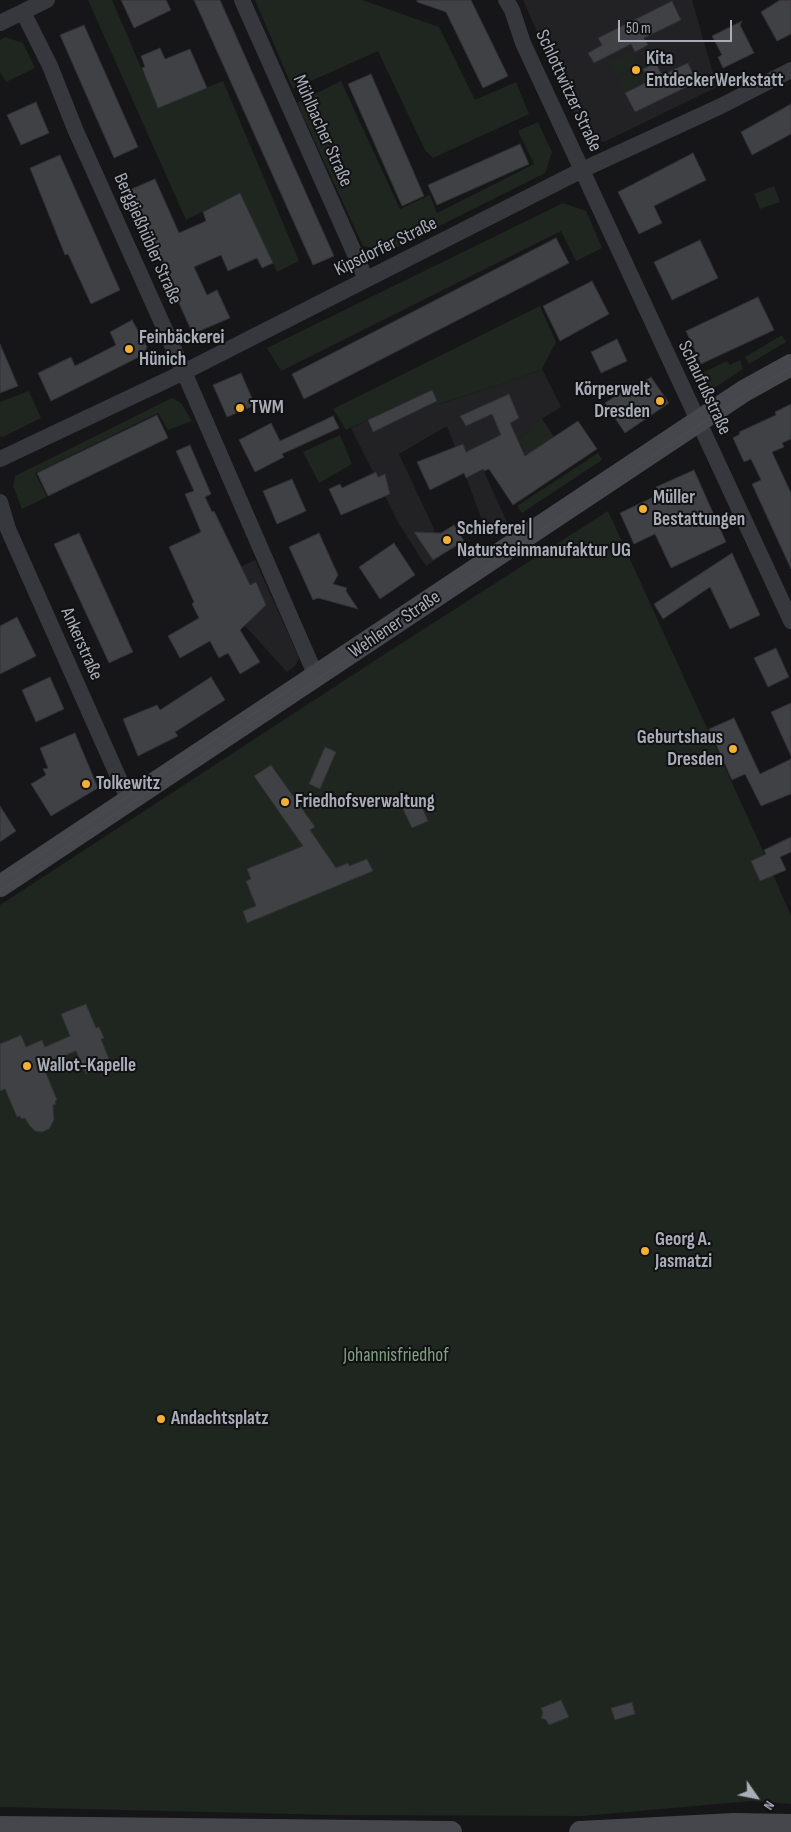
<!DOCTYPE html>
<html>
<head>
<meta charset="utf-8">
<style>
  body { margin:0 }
  #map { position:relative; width:791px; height:1832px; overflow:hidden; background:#161618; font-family:"Sofia Sans Condensed",sans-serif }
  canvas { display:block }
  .north { position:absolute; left:731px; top:1772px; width:50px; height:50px; -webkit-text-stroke:4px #111113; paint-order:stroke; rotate:123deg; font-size:14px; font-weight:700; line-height:20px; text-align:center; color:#a8adb8 }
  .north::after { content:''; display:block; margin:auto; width:18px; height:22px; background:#a8adb8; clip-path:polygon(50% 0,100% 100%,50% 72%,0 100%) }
  .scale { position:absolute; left:618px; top:20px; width:114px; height:22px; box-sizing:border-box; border:2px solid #a8adb8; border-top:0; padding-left:6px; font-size:15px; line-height:18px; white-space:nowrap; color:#a8adb8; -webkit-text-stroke:4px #111113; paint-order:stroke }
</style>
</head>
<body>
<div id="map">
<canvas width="791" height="1832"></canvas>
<div class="north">N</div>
<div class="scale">50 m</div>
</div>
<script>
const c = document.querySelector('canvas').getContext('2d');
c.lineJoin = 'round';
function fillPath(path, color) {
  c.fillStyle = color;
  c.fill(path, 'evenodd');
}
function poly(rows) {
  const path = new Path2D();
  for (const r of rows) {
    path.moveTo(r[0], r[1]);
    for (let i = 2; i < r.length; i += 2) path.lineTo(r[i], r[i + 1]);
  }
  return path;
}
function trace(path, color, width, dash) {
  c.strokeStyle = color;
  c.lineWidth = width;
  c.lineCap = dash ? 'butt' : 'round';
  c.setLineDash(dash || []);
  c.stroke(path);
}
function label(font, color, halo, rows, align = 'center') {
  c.font = font + ' "Sofia Sans Condensed",sans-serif';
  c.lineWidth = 4;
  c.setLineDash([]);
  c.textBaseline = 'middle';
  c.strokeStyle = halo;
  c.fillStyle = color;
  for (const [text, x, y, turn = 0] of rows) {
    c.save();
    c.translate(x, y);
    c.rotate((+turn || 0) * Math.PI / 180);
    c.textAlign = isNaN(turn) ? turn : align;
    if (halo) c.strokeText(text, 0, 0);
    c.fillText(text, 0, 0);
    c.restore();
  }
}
fillPath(poly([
  [523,0,692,0,717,87,604,142,585,135,566,96,571,93,560,69,554,71],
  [542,369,561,407,532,425,535,429,479,461,508,524,492,537,480,515,447,426,399,454,435,531,431,533,431,540,441,556,426,566,399,524,351,428,432,390,439,404,499,385],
  [255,560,299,658,295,666,287,672,206,583]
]), '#222225');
fillPath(poly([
  [88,0,112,0,158,107,223,81,299,261,277,272,240,193,186,220],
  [255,0,362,0,439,27,475,100,516,82,529,114,433,158,425,150,378,51,293,89],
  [5,37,23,43,35,68,6,82,0,72,0,40],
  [631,51,638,64,616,75,610,62],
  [641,68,647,80,625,91,619,79],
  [341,81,400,209,430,195,437,213,534,164,518,131,538,122,552,152,545,173,389,251,363,246,297,103],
  [774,186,780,202,760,209,754,194],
  [563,203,586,211,602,248,576,261,561,231,281,371,267,348],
  [540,306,556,342,542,369,499,385,438,404,431,390,346,430,333,409],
  [782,335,786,342,749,364,745,357],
  [740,360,743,369,711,390,701,388,694,377,727,361,730,365],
  [29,391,41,418,3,437,0,436,0,402],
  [172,398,181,403,192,421,168,430,158,413,35,473,47,497,22,509,13,486,15,476],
  [542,419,554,437,526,456,518,439,534,429,532,425],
  [340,435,352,464,319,483,303,452],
  [598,453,602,460,522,513,517,506],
  [608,511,759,842,791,916,791,1804,752,1801,582,1816,333,1815,0,1807,0,905,391,650]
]), '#1e261f');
const building = poly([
  [121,0,166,0,171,10,134,28,121,0],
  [194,0,220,0,334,256,313,265,194,0],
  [417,0,471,0,508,76,483,88,446,12,417,2,417,0],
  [780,0,791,0,791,34,777,41,761,12,780,0],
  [672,1,681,20,644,38,648,45,635,52,631,44,594,63,588,53,602,45,598,38,672,1],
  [742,21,740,25,754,53,723,68,718,57,722,55,712,36,742,21],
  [84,25,138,147,114,158,60,35,84,25],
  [160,48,165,59,190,49,207,88,158,108,142,68,145,67,141,56,160,48],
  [656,63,662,75,688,63,697,82,635,112,625,93,649,81,643,69,656,63],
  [371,74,424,196,402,206,348,84,371,74],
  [36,102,49,133,21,145,7,115,36,102],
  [791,104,791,134,752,155,741,132,791,104],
  [520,144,529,164,437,205,428,185,520,144],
  [693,153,706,180,654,206,662,223,639,234,618,192,693,153],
  [60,155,120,290,91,304,68,254,65,255,30,168,60,155],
  [155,179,179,233,206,221,203,212,240,193,273,263,262,268,257,258,228,271,221,255,194,267,207,295,217,290,230,318,197,332,191,330,144,225,142,226,127,191,155,179],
  [556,238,569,263,304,399,292,374,556,238],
  [700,240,718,278,672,300,654,262,700,240],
  [592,281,609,314,560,341,543,306,592,281],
  [758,297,774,330,701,364,686,331,758,297],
  [132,320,147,347,143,355,51,401,38,373,71,357,75,366,116,345,110,332,132,320],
  [617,339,627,361,601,373,591,352,617,339],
  [0,344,18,386,0,393,0,344],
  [241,373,255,405,227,417,213,385,241,373],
  [651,377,669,403,625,433,605,403,625,390,627,393,651,377],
  [432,390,437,401,373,432,368,420,432,390],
  [509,394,519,418,510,423,525,456,578,421,597,449,513,505,489,469,484,471,483,469,466,478,464,473,430,490,417,462,463,444,466,452,501,435,492,414,466,426,460,416,509,394],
  [791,404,791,439,782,443,784,447,772,452,791,493,791,569,752,484,761,480,751,459,744,462,733,438,740,434,739,432,776,415,775,412,791,404],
  [157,415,168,438,48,496,37,473,157,415],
  [333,416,339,428,282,454,284,457,255,472,239,440,271,423,280,441,333,416],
  [190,445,211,494,205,497,212,512,214,511,250,585,256,582,266,605,240,630,260,662,240,674,228,653,219,658,210,641,180,658,168,636,199,618,192,604,194,602,169,547,201,532,185,494,194,491,176,451,190,445],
  [694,470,726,542,671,568,655,534,634,544,620,513,660,494,656,487,694,470],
  [376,472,378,477,385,474,390,494,341,515,329,489,340,484,342,488,376,472],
  [292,479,306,511,277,524,263,491,292,479],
  [454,525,464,541,433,560,414,532,441,533,454,525],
  [79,533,133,652,109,663,54,544,79,533],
  [319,533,338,575,333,584,347,588,346,591,358,609,318,598,313,600,289,547,319,533],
  [394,543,415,575,380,599,359,567,394,543],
  [732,553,760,615,730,629,710,587,663,619,654,604,732,553],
  [17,617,36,656,0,674,0,626,17,617],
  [776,648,789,677,768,687,754,658,776,648],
  [50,677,64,709,36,722,22,690,50,677],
  [211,677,225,700,175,732,178,736,138,756,123,719,157,705,160,710,211,677],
  [791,703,791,756,771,712,791,703],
  [734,718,760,774,791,759,791,794,761,806,745,774,732,780,709,729,734,718],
  [75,733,98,788,51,816,31,784,46,775,43,769,48,768,40,748,75,733],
  [325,747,336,752,320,789,309,784,325,747],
  [271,765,315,827,310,830,336,868,348,863,349,866,367,859,373,871,247,923,243,911,256,906,246,881,251,879,247,869,303,846,254,776,271,765],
  [419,800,428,821,412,828,402,807,419,800],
  [0,806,16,831,0,842,0,806],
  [791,837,791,852,780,857,786,870,760,881,751,861,766,854,764,850,791,837],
  [86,1004,96,1028,99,1027,104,1038,101,1039,111,1064,86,1074,76,1051,51,1061,54,1069,46,1073,57,1100,55,1101,56,1104,53,1105,54,1120,49,1129,42,1132,35,1131,30,1126,25,1118,21,1119,20,1116,17,1117,5,1089,0,1091,0,1044,21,1035,26,1047,42,1040,45,1047,70,1036,61,1014,86,1004],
  [561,1700,569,1717,549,1725,546,1720,541,1718,543,1713,541,1708,561,1700],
  [632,1702,635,1714,615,1720,611,1708,632,1702]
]);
fillPath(building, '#404145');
trace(building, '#303034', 1);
trace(poly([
  [242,0,366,279],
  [506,0,512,10,523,43,791,621],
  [23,12,50,66,75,129,184,372,316,676],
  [0,23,47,0],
  [0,459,184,372,582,170,721,106,791,70],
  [0,502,8,529,129,801]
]), '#37383d', 16);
trace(poly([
  [0,886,744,391,791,365],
  [0,1827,451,1832],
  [580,1832,734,1824,791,1825]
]), '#45474d', 22);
trace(poly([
  [0,881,300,683],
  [0,891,699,425,764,383,791,368]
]), '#4a4c52', 1);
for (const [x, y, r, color] of [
  [636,70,5,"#f2b134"],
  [129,349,5,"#f2b134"],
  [660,401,5,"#f2b134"],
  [240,408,5,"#f2b134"],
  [643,509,5,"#f2b134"],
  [447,540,5,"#f2b134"],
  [733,749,5,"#f2b134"],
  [86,784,5,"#f2b134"],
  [285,802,5,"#f2b134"],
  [27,1066,5,"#f2b134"],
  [645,1251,5,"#f2b134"],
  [161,1419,5,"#f2b134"]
]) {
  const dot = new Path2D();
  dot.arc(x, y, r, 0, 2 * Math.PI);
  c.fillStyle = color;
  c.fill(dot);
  trace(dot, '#111113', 2);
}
label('bold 19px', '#a8adb8', '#111113', [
  ["Kita",646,59],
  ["EntdeckerWerkstatt",646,81],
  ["Feinbäckerei",139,338],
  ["Hünich",139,360],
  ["Körperwelt",650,390,"right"],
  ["Dresden",650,412,"right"],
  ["TWM",250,408],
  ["Müller",653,498],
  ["Bestattungen",653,520],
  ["Schieferei |",457,529],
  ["Natursteinmanufaktur UG",457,551],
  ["Geburtshaus",723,738,"right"],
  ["Dresden",723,760,"right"],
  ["Tolkewitz",96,784],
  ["Friedhofsverwaltung",295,802],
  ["Wallot-Kapelle",37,1066],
  ["Georg A.",655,1240],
  ["Jasmatzi",655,1262],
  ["Andachtsplatz",171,1419]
], 'left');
label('19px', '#a8adb8', '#111113', [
  ["Schlottwitzer Straße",568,91,65],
  ["Mühlbacher Straße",322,131,66],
  ["Berggießhübler Straße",147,239,66],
  ["Kipsdorfer Straße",386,247,-26],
  ["Schaufußstraße",704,388,65],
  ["Wehlener Straße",395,625,-34],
  ["Ankerstraße",81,644,66]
]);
label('19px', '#7fa381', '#111113', [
  ["Johannisfriedhof",396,1356]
]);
</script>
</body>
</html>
